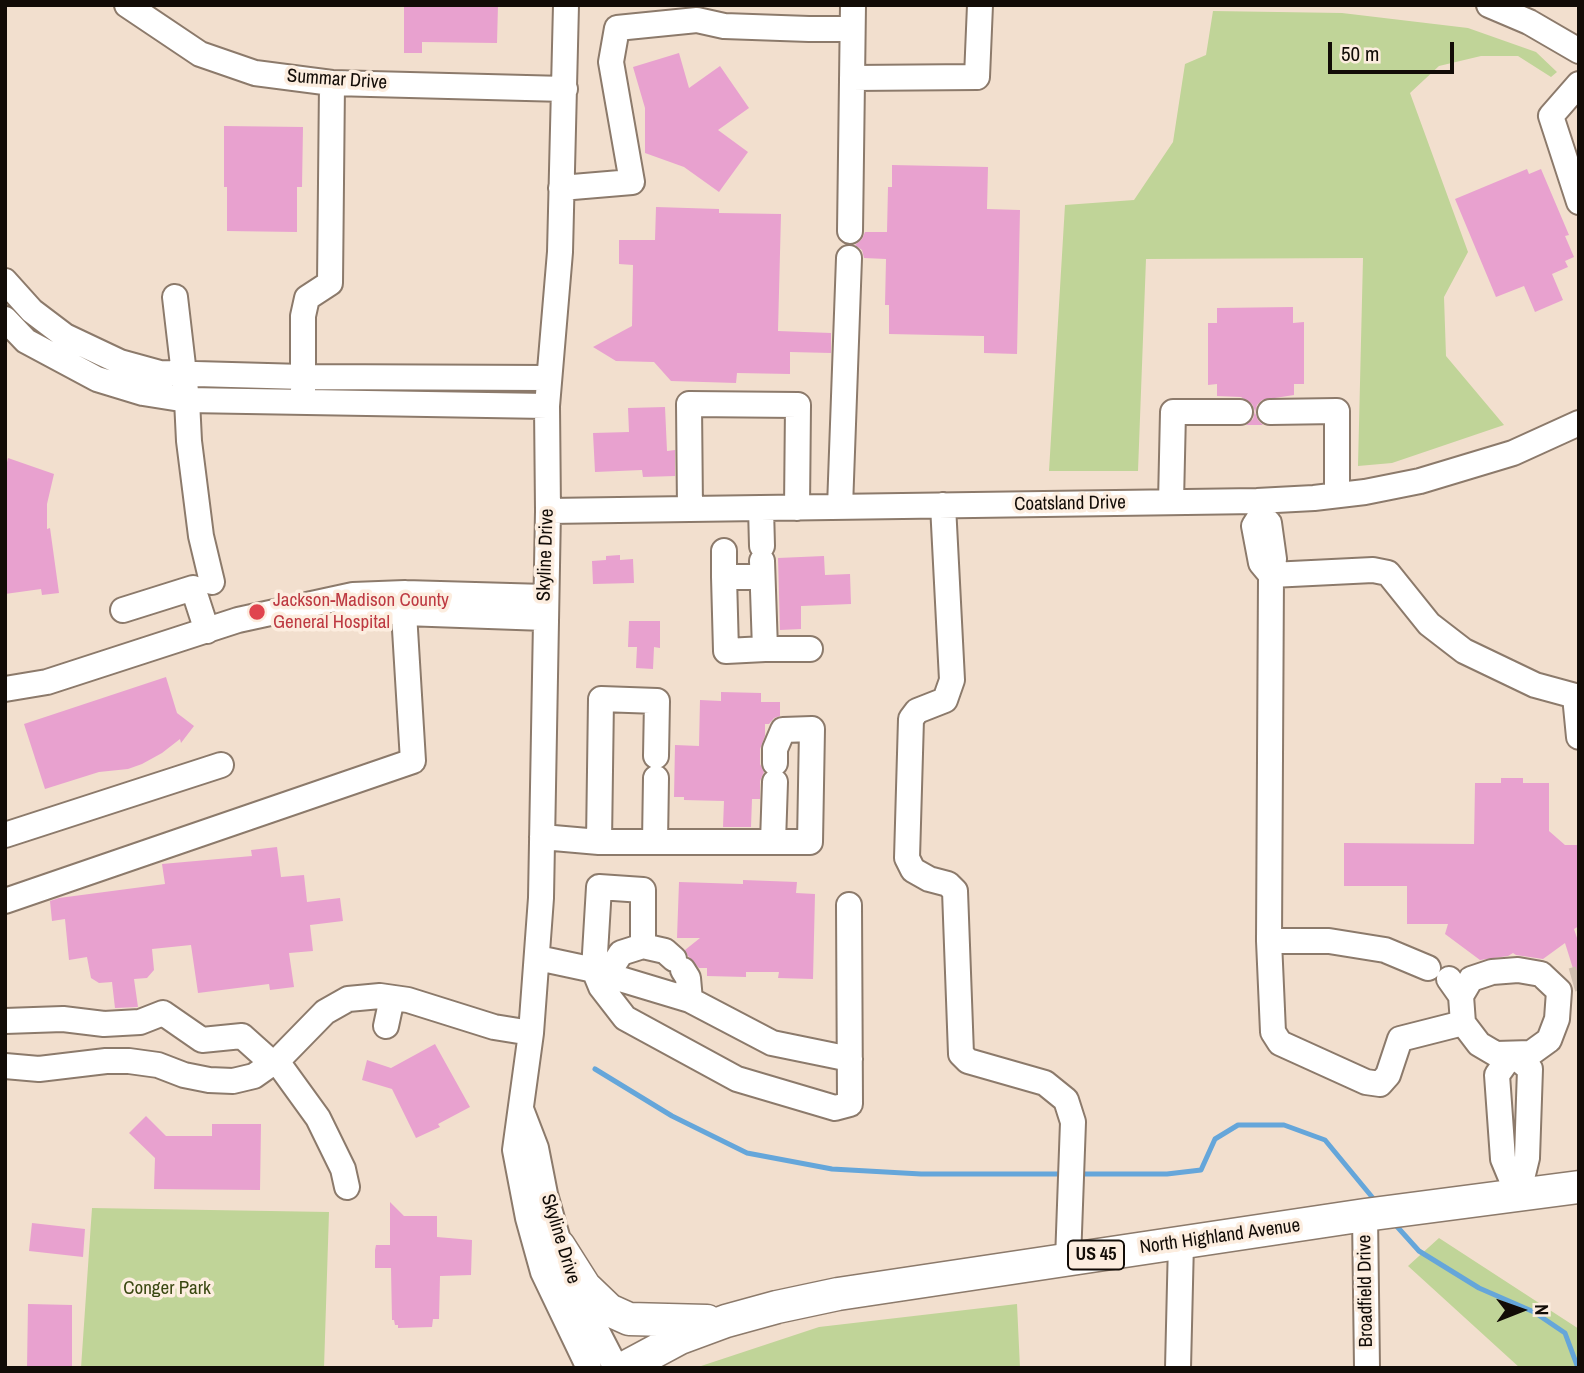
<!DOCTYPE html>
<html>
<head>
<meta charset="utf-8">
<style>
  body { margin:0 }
  #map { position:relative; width:1584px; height:1373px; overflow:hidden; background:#f2dfce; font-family:"Archivo Narrow",sans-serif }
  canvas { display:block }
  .frame { position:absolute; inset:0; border:7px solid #120c07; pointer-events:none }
  .north { position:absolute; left:1486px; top:1275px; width:70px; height:70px; -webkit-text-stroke:5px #fceddf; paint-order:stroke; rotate:89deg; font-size:19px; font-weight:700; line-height:28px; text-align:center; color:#120c07 }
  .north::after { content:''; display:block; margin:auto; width:24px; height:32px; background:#120c07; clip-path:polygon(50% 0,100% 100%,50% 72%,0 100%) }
  .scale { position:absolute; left:1328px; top:42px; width:126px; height:32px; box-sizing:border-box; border:4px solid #120c07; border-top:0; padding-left:9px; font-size:21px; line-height:24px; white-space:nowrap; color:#120c07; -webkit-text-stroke:5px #fceddf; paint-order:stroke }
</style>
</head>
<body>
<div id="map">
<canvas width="1584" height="1373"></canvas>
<div class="frame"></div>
<div class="north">N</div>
<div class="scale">50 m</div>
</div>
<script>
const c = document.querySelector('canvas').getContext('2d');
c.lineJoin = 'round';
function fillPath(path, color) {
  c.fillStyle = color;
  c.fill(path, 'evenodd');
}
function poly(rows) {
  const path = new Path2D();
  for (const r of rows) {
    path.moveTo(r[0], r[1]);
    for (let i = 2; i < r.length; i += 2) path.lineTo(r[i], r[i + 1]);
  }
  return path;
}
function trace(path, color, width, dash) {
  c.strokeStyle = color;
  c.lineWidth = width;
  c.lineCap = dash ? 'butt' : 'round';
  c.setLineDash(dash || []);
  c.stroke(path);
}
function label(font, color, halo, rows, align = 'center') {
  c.font = font + ' "Archivo Narrow",sans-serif';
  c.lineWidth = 7;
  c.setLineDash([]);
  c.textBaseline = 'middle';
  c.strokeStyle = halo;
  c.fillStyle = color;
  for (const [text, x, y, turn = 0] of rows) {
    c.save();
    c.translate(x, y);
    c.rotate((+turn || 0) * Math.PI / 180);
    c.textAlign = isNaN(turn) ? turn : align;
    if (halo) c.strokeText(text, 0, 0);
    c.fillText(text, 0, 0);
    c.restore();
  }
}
fillPath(poly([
  [1213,11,1342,13,1468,28,1536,52,1557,72,1551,77,1518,56,1481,56,1439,66,1410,93,1468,252,1444,297,1446,356,1504,425,1392,463,1358,466,1363,258,1146,259,1138,471,1049,471,1065,205,1134,200,1173,142,1185,64,1206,55],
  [92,1208,329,1212,324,1368,81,1368],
  [1439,1238,1579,1329,1579,1368,1520,1368,1408,1266],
  [1017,1304,1020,1368,695,1368,819,1327]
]), '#c0d498');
trace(poly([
  [595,1069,672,1116,747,1153,832,1169,921,1174,1066,1174],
  [1079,1174,1167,1174,1201,1170,1215,1139,1238,1125,1284,1125,1325,1140,1377,1203],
  [1392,1221,1419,1251,1479,1288,1534,1312,1565,1333,1578,1368]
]), '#65a6da', 5);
fillPath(poly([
  [404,5,498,5,497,43,422,42,422,53,404,53],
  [679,53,689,88,720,66,749,108,718,130,748,152,719,192,684,167,645,153,645,108,633,67],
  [224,126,303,127,302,187,297,187,297,232,227,231,227,187,224,187],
  [892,165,988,167,987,209,1020,210,1017,354,984,353,984,336,889,334,889,305,885,305,886,259,864,258,862,250,855,245,862,239,865,232,887,232,888,187,892,187],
  [1527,169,1529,174,1541,169,1569,235,1565,236,1574,257,1565,261,1568,267,1552,274,1563,300,1535,312,1524,286,1496,297,1455,199],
  [656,207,719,209,719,213,781,214,778,331,831,333,831,353,790,352,790,374,737,373,736,383,671,381,654,362,616,361,593,347,632,326,633,265,619,264,619,240,655,240],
  [1293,307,1293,323,1304,322,1304,384,1294,384,1294,395,1262,400,1257,405,1255,413,1258,420,1263,425,1246,425,1253,419,1255,411,1252,404,1241,397,1217,396,1217,384,1208,385,1208,323,1217,323,1217,308],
  [665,407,667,451,675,450,675,476,643,477,642,470,595,472,593,433,629,432,628,408],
  [8,458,54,474,47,504,47,529,50,528,59,593,42,595,41,589,5,594,5,471],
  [620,555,620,560,633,559,634,583,593,584,592,561,606,560,606,556],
  [824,556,825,575,850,574,851,604,801,606,801,629,780,630,778,558],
  [629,621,660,621,660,648,654,647,653,669,636,668,637,647,628,647],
  [166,677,177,713,194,726,181,743,180,739,162,753,142,764,128,769,99,772,45,789,24,724],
  [721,692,761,693,761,702,780,702,780,716,774,718,769,724,765,724,765,736,760,749,760,764,764,772,760,781,760,799,752,799,751,827,723,827,724,801,684,800,684,797,674,797,675,745,699,746,700,700,721,701],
  [1501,778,1523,778,1523,783,1549,783,1549,831,1565,845,1579,845,1579,926,1574,929,1579,944,1579,977,1576,978,1565,943,1543,959,1516,955,1513,953,1508,956,1480,960,1445,934,1448,924,1407,924,1407,886,1344,886,1344,843,1474,844,1475,783,1501,783],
  [277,847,281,877,304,875,307,902,340,898,343,921,310,925,313,951,289,953,294,987,270,990,269,984,198,993,191,945,152,949,154,970,147,978,134,979,138,1007,115,1008,112,982,99,983,91,978,87,957,69,960,65,919,52,921,50,901,59,898,165,884,162,864,252,856,251,850],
  [743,880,797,882,796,893,815,894,813,979,778,978,779,972,746,972,746,977,707,976,707,968,699,968,688,956,685,950,700,938,677,938,679,882,743,884],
  [435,1044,470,1107,438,1124,440,1127,416,1138,392,1089,362,1080,367,1060,391,1068],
  [146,1116,166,1136,212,1136,212,1124,261,1124,260,1190,154,1189,155,1158,129,1133],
  [390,1202,404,1216,437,1216,437,1237,472,1240,471,1275,440,1276,439,1319,433,1319,432,1327,398,1328,398,1325,395,1325,394,1320,392,1320,391,1268,375,1268,375,1250,376,1245,390,1245],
  [32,1223,85,1229,83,1257,29,1251],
  [28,1304,72,1305,72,1368,27,1368]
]), '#e8a1cf');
trace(poly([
  [1572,980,1579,978]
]), '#d0bfb0', 24, [24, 12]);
const minor = poly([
  [127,5,200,54,255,73,332,83,565,89],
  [566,5,560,252,547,406,548,511,541,898,531,1033,515,1150,528,1218,543,1272,589,1368],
  [1489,5,1529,22,1579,51],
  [852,78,977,77,980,5],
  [1579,84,1551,116,1579,202],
  [561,188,632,182,611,62,617,28,697,20,724,26,809,29,852,29],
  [850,231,853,5],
  [5,281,32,311,65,336,120,362,160,373,303,377,549,378],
  [175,297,187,400,189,441,201,536,212,582],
  [5,319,26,341,97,379,143,393,187,400,547,406],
  [303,393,303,316,307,298,330,283,332,83],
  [1270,412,1337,411,1337,495],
  [1257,501,1261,515,1269,523,1274,559,1271,575,1261,563,1254,526,1261,515],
  [1171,502,1173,412,1240,412],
  [943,505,952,680,945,700,917,711,911,719,907,858,913,870,929,879,948,884,955,891,961,1054,968,1061,1045,1083,1066,1100,1073,1122,1068,1260],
  [840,507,849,258],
  [761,508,762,546],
  [690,509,689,404,798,405,797,508],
  [548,511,1257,501,1314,498,1365,492,1420,481,1513,453,1579,423],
  [724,551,724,577],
  [762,561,765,649,810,649],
  [762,577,724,577,726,651,765,649],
  [346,607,404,613,545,618],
  [123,610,193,588,207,631],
  [5,689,47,682,238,620,353,595,405,593,545,597],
  [1575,696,1579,737],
  [656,778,655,842,810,842,812,729,783,730,775,749,775,763],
  [5,835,221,765],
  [542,837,599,842,601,699,657,701,656,756],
  [599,842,655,842],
  [773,842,775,782],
  [5,901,413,761,404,613,405,593],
  [1269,941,1329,941,1385,950,1428,968],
  [643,946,665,951,674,959],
  [538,958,594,970,601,987,625,1018,737,1079,835,1108,850,1104,849,905],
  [683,970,688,978,690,1000],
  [607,975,621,953,643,946,643,890,599,887,594,970,607,975,690,1000,772,1043,850,1059],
  [1449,979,1461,996,1463,1023,1400,1039,1388,1075,1380,1084,1366,1082,1280,1043,1273,1032,1269,941,1271,575,1373,570,1388,573,1429,624,1464,651,1535,685,1579,697],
  [1461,996,1471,979,1492,972,1518,970,1541,974,1559,991,1557,1019,1549,1040,1531,1053,1496,1054,1479,1044,1463,1023],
  [5,1021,63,1019,104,1024,140,1022,163,1013,202,1040,242,1036,271,1062],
  [386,1026,392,998],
  [1512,1054,1530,1069,1527,1158,1518,1195,1503,1159,1497,1075,1512,1054],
  [276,1060,318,1118,343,1169,347,1187],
  [5,1066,39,1069,106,1061,129,1061,158,1065,184,1075,209,1080,233,1081,254,1076,281,1057,325,1012,348,999,380,996,408,1000,494,1027,531,1033],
  [521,1109,536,1148,545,1194,568,1275,616,1368],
  [1365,1215,1367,1368],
  [1178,1368,1181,1242]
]);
const major = poly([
  [559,1246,585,1287,609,1310,629,1319,707,1321],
  [624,1368,680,1338,726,1321,777,1307,838,1294,1365,1215,1579,1187]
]);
trace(minor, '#8c7a6b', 28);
trace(major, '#8c7a6b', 35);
trace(minor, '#fff', 24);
trace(major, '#fff', 32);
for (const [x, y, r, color] of [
  [257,612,9,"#e0444e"]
]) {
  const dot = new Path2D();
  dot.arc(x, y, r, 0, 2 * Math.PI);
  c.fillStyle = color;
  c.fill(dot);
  trace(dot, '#fceddf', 2.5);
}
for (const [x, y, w] of [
  [1096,1255,56]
]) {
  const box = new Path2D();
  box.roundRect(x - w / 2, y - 14.5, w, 29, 5);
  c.fillStyle = '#fceddf';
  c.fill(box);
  trace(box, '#120c07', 2);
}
label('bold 18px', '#120c07', null, [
  ["US 45",1096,1255]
]);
label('19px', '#120c07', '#fceddf', [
  ["Summar Drive",337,80,4],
  ["Coatsland Drive",1070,504,-1],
  ["Skyline Drive",546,555,-88],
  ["North Highland Avenue",1220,1237,-8],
  ["Skyline Drive",560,1239,73],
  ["Broadfield Drive",1366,1291,-91]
]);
label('19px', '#be3a42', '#fceddf', [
  ["Jackson-Madison County",273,601],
  ["General Hospital",273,623]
], 'left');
label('19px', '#394710', '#fceddf', [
  ["Conger Park",167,1289]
]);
</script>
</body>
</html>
